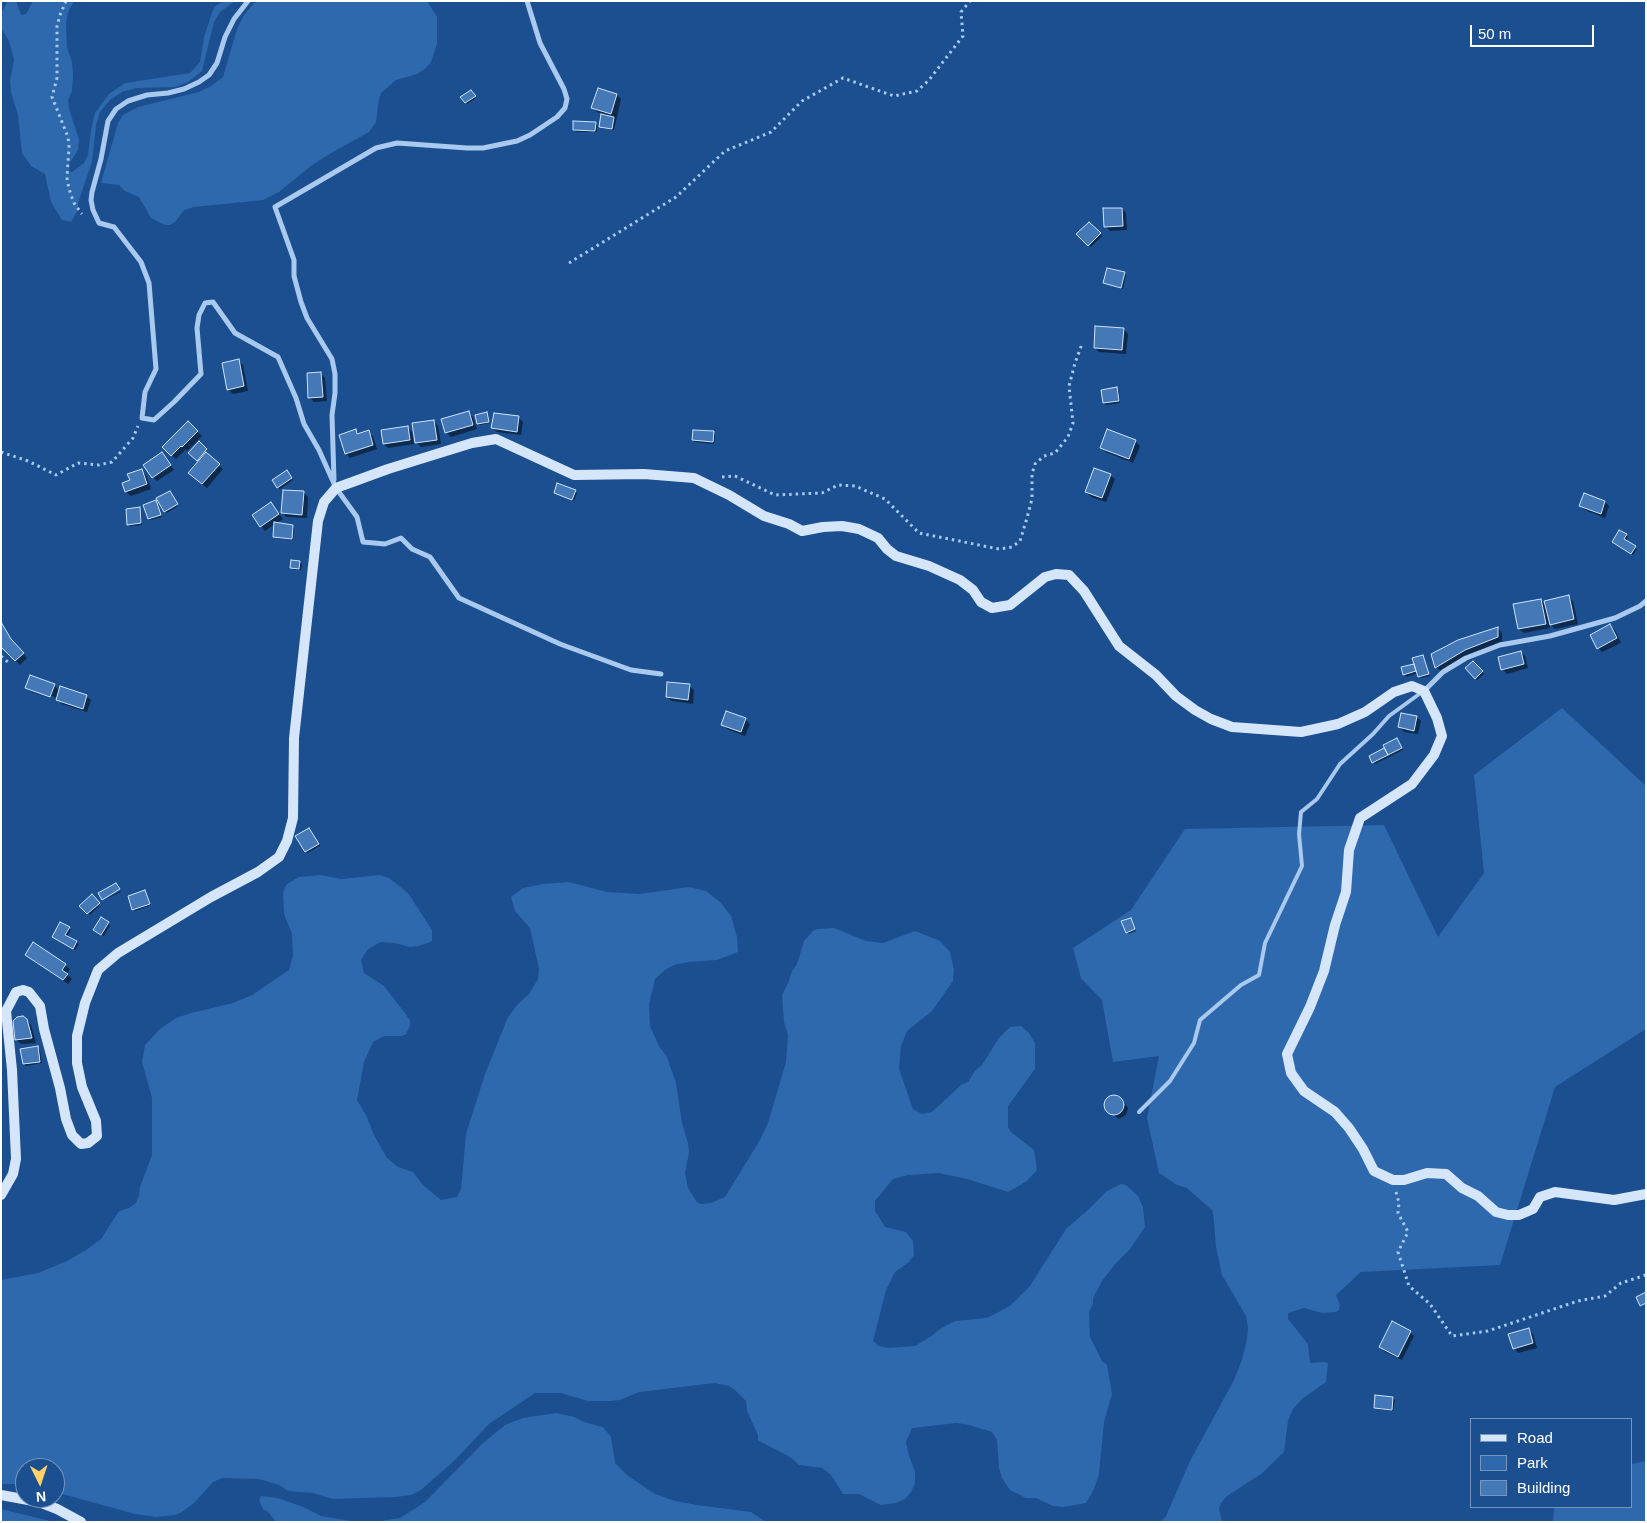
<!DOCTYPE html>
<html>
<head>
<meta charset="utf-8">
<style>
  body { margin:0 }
  #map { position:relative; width:1647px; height:1523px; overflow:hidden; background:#1b4f8f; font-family:Helvetica,sans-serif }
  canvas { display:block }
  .frame { position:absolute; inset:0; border:2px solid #fff; pointer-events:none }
  .legend { position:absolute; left:1470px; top:1418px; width:162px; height:90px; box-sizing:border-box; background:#1b4f8f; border:1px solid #7695bc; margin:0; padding:6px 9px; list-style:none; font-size:15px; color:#fff }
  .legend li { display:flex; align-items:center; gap:10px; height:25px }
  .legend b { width:25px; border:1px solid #7695bc }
  .north { position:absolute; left:15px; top:1458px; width:50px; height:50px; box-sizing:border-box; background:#1b4f8f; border:1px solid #7695bc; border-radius:50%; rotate:176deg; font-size:14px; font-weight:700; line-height:20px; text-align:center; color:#fff }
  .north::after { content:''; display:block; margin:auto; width:18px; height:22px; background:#ffd166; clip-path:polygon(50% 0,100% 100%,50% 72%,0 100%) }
  .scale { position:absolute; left:1470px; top:25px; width:124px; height:22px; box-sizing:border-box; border:2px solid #fff; border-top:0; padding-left:6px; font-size:15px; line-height:18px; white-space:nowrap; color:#fff; -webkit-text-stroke:4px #1b4f8f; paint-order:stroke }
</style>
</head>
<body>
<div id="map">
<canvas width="1647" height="1523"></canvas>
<div class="frame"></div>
<ul class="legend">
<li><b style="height:6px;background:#d6e6fa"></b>Road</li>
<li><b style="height:14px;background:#2e69ad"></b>Park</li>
<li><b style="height:14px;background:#4478b7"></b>Building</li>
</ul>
<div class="north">N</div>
<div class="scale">50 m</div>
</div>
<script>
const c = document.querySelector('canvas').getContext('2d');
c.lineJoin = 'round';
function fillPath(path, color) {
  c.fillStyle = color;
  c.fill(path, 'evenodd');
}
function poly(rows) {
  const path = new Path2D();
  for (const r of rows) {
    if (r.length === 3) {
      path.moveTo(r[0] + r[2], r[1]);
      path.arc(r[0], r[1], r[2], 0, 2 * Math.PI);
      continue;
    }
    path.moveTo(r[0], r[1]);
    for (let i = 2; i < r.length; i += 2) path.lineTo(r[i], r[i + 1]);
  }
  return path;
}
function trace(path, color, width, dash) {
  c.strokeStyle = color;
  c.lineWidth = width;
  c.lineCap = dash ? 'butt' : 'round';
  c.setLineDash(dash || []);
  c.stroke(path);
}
fillPath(poly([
  [8,1,16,1,21,15,26,14,33,1,74,1,68,12,66,24,67,47,72,62,73,75,72,91,68,100,69,109,79,139,78,150,69,164,69,171,72,172,84,163,88,155,91,130,95,113,109,94,125,83,190,73,200,62,204,37,214,7,224,1,235,1,220,12,214,22,202,71,188,82,175,87,136,88,122,92,110,100,100,112,96,125,92,162,78,203,78,210,71,222,62,220,51,202,45,174,31,166,22,153,18,115,11,92,10,80,14,60,9,41,1,28,2,12],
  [256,1,427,1,437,17,437,44,431,62,425,69,417,74,396,80,381,93,379,99,376,122,369,132,333,152,312,165,279,192,263,200,194,207,184,210,175,222,170,225,165,225,151,218,139,197,125,191,119,185,101,183,118,123,123,115,138,107,199,92,211,86,223,77,237,29,244,15],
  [1562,708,1646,786,1646,1029,1555,1087,1500,1265,1361,1272,1336,1295,1340,1305,1339,1310,1336,1312,1322,1313,1304,1308,1288,1313,1288,1319,1308,1344,1310,1363,1324,1362,1328,1363,1326,1382,1302,1399,1293,1409,1288,1421,1284,1452,1261,1474,1227,1496,1221,1503,1219,1508,1222,1522,1161,1522,1166,1516,1190,1461,1234,1380,1242,1360,1247,1339,1248,1327,1246,1316,1222,1275,1216,1247,1213,1211,1187,1188,1177,1185,1159,1173,1147,1118,1159,1056,1113,1062,1102,1000,1081,978,1073,948,1131,910,1185,829,1384,825,1438,937,1484,873,1474,775],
  [320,875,341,879,380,875,389,878,408,893,432,930,432,941,428,943,418,946,410,947,395,943,381,942,368,949,361,960,364,973,384,986,405,1013,410,1021,410,1026,406,1034,402,1036,384,1036,373,1042,364,1062,357,1100,366,1115,374,1135,387,1158,398,1167,413,1172,423,1185,441,1200,457,1197,461,1189,466,1134,485,1074,508,1017,518,1004,529,994,538,979,539,969,531,932,530,928,515,911,511,897,523,888,543,884,569,882,607,892,639,894,689,887,706,891,720,902,731,916,737,937,738,952,717,960,688,962,674,965,665,970,655,979,649,1005,650,1026,659,1046,667,1057,676,1083,682,1123,688,1143,689,1153,685,1173,688,1188,697,1202,701,1204,711,1203,725,1197,760,1140,768,1123,786,1062,788,1035,784,1022,782,995,789,981,792,971,797,964,804,941,813,931,817,929,834,928,866,941,883,943,915,931,940,941,950,952,954,970,953,981,932,1011,907,1031,901,1046,899,1069,913,1109,922,1114,932,1112,961,1085,968,1082,975,1071,982,1065,999,1038,1010,1027,1021,1026,1029,1033,1035,1043,1035,1069,1008,1106,1008,1127,1011,1132,1034,1150,1037,1170,1027,1181,1008,1192,967,1179,939,1173,908,1175,893,1179,875,1201,875,1211,885,1227,906,1232,913,1241,914,1255,909,1262,895,1272,886,1290,873,1341,879,1346,889,1348,915,1346,933,1335,940,1329,955,1321,987,1318,1010,1306,1030,1286,1066,1229,1089,1209,1107,1191,1121,1184,1126,1185,1138,1196,1143,1207,1145,1227,1130,1249,1116,1263,1102,1281,1093,1298,1093,1304,1089,1312,1090,1337,1102,1361,1107,1365,1112,1394,1104,1422,1099,1474,1094,1489,1086,1503,1063,1507,1053,1506,1036,1498,1026,1498,1010,1490,1002,1478,999,1468,997,1440,992,1432,969,1425,957,1423,912,1428,906,1442,908,1452,915,1472,915,1483,911,1492,905,1499,896,1503,881,1505,859,1494,843,1494,831,1475,822,1468,799,1465,790,1457,761,1442,758,1440,758,1435,747,1411,746,1401,735,1390,729,1386,715,1383,639,1392,620,1400,611,1401,588,1401,561,1393,535,1393,489,1424,455,1460,421,1490,411,1495,396,1497,333,1499,313,1493,288,1491,279,1485,259,1479,222,1478,213,1482,194,1503,182,1512,175,1515,156,1517,135,1514,55,1492,55,1468,25,1468,25,1484,1,1484,1,1280,38,1273,67,1261,86,1250,101,1239,119,1211,129,1208,136,1203,139,1195,140,1187,152,1155,152,1098,142,1062,145,1045,160,1029,176,1018,191,1013,233,1003,252,995,289,970,293,956,292,934,284,914,283,893,287,884,299,877],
  [556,1413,574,1417,584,1422,603,1427,611,1437,615,1463,627,1475,655,1494,675,1501,697,1505,751,1512,766,1522,375,1522,400,1518,425,1502,482,1444,505,1425,523,1418],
  [1646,1461,1646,1522,1553,1522,1554,1507,1631,1507,1631,1464],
  [261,1496,278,1498,303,1507,321,1516,357,1522,276,1522,268,1512,263,1509,259,1500],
  [1,1509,54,1522,1,1522]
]), '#2e69ad');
fillPath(poly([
  [471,91,476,98,467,104,462,97],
  [617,95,621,99,614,130,602,128,600,126,603,114,597,112,593,108],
  [595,123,597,125,597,132,576,132,574,130],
  [1122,209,1126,213,1127,230,1110,231,1105,226],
  [1089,224,1102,236,1091,247,1078,234],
  [1125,274,1126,275,1123,289,1104,283],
  [1124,329,1128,334,1126,354,1099,352,1095,348],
  [238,361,243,365,248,391,233,394,228,389],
  [321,374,325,378,327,401,314,402,309,397],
  [1117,389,1119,391,1120,403,1106,405,1104,403],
  [468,412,473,417,477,429,451,437,446,432],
  [487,414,490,423,480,425,478,423],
  [519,418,523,422,521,435,497,432,493,428],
  [434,421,438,426,441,444,421,447,416,442],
  [188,422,202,436,187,451,186,449,176,459,164,447],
  [407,427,412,432,414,444,388,448,384,444],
  [356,431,359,434,368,432,373,436,377,449,350,458,346,453],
  [713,433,715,435,714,444,695,442,693,440],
  [1135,441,1140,446,1133,463,1106,452,1101,448],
  [199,443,208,452,206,454,223,469,207,488,194,477,199,461,190,453],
  [162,453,174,470,157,481,153,477],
  [141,470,146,475,151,489,131,496,126,492,123,483,131,481],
  [289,473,293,480,280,489,278,487],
  [1110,475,1115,479,1106,502,1091,497,1086,492],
  [284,491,304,493,308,497,307,518,286,517,282,512],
  [575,491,577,493,574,501,555,492],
  [172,494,178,506,167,513,165,511],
  [1605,502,1609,506,1605,518,1585,510,1580,506],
  [157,504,162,517,151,520,149,519],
  [275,508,283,519,276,524,292,526,294,528,293,540,276,538,274,536,275,524,265,531,254,515],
  [139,509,141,511,142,525,130,526,128,524],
  [1626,535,1628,537,1625,542,1637,549,1633,555,1615,544],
  [300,562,302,564,301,570,294,570,292,568],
  [1568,596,1573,601,1578,624,1555,629,1549,623,1550,628,1524,633,1519,629,1515,605,1541,600,1546,606],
  [1,623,15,645,27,658,20,665,1,645],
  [1610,626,1615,630,1621,643,1602,652,1598,648],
  [1498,628,1502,633,1502,641,1470,654,1441,671,1436,667],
  [1520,652,1525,656,1528,668,1507,674,1502,669],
  [1423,657,1430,676,1421,678,1418,673,1406,677,1402,668,1415,664],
  [1473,662,1484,674,1477,680,1467,669],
  [54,685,60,691,86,696,91,700,87,712,62,704,57,698,30,688,30,691,55,700,31,692,27,687],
  [689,686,694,690,693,704,672,701,667,697],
  [1416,717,1421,721,1418,734,1404,732,1400,727],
  [745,719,750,724,745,736,727,729,722,724],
  [1397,739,1403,750,1375,764,1370,756,1386,749],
  [311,831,320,846,307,853,306,851],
  [120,891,121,892,104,900],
  [145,891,151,905,135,911,134,909],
  [92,896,100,905,90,915,81,906],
  [101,919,110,925,104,936,97,932],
  [1131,919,1136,931,1129,934,1127,932],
  [69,928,71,930,67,937,79,944,75,950,55,939],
  [34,944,70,969,67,974,72,979,68,984,26,954],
  [26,1020,31,1025,36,1043,21,1044,16,1040,14,1022],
  [38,1048,40,1050,42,1063,26,1066,24,1064],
  [1114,1096,1121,1099,1128,1108,1126,1115,1119,1119,1107,1110,1105,1102,1106,1099],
  [1529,1330,1533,1334,1537,1348,1518,1353,1514,1348],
  [1410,1332,1414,1336,1402,1360,1385,1352,1380,1347],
  [1393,1398,1395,1400,1393,1411,1377,1409,1375,1407]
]), '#0007');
const building = poly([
  [598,88,617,94,611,114,591,108,598,88],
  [471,90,476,96,465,103,460,97,471,90],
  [601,114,614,117,612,129,599,127,601,114],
  [573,121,596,122,595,131,573,130,573,121],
  [1103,208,1122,208,1123,226,1104,227,1103,208],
  [1089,222,1101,233,1088,246,1076,234,1089,222],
  [1107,268,1125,272,1121,288,1103,283,1107,268],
  [1095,326,1124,328,1122,350,1094,348,1095,326],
  [239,359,244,386,227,390,222,363,239,359],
  [321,372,323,397,308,398,307,373,321,372],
  [1117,387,1119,401,1103,403,1101,390,1117,387],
  [469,411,473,425,445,433,441,419,469,411],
  [487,412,489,422,477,424,475,415,487,412],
  [494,413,519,416,517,432,491,428,494,413],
  [434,420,437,440,415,443,412,423,434,420],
  [188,421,198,431,182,447,181,446,171,456,162,447,188,421],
  [408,426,410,440,383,444,381,430,408,426],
  [356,429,357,434,369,430,373,445,345,454,339,435,356,429],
  [1107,429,1136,440,1129,459,1100,448,1107,429],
  [693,430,714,431,713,442,692,440,693,430],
  [199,441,207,449,197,461,188,453,199,441],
  [162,452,171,465,152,478,143,465,162,452],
  [206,452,220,464,202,484,188,473,206,452],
  [1094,468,1111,474,1102,498,1085,492,1094,468],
  [142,469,147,484,125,492,122,483,130,480,127,474,142,469],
  [287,470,292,478,277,488,272,480,287,470],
  [557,483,576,490,572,500,554,493,557,483],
  [283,490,304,491,302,515,281,513,283,490],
  [170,491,178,504,164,512,156,498,170,491],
  [1584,493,1605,501,1601,514,1579,506,1584,493],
  [156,500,161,515,148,519,143,505,156,500],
  [271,502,279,514,260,527,252,515,271,502],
  [140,507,141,523,127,525,126,509,140,507],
  [274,522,293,525,292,539,273,537,274,522],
  [1619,530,1627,534,1624,539,1636,546,1631,554,1612,542,1619,530],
  [291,560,300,561,299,569,290,568,291,560],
  [1569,595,1574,619,1550,625,1544,601,1569,595],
  [1541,599,1546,624,1518,629,1513,604,1541,599],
  [1,622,11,639,24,653,15,661,1,647,1,622],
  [1610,624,1617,638,1597,649,1590,635,1610,624],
  [1498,627,1498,637,1465,650,1435,668,1431,654,1458,640,1498,627],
  [1521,651,1524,664,1501,670,1498,657,1521,651],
  [1423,655,1429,674,1418,677,1412,658,1423,655],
  [1473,661,1483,671,1475,679,1465,668,1473,661],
  [1414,664,1416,671,1403,675,1401,667,1414,664],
  [30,675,55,684,50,697,25,688,30,675],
  [667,682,690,684,688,700,666,697,667,682],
  [60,686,87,695,83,709,56,700,60,686],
  [726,711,746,718,741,732,721,725,726,711],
  [1401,713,1417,716,1414,731,1398,727,1401,713],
  [1397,738,1402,748,1388,755,1383,745,1397,738],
  [1384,748,1388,755,1372,763,1369,756,1384,748],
  [309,828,319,844,305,852,295,836,309,828],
  [116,883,120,889,102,900,98,893,116,883],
  [145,890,150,904,132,910,128,896,145,890],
  [92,894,100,903,87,914,79,906,92,894],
  [101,917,109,922,101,935,93,930,101,917],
  [1131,918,1135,929,1126,933,1121,921,1131,918],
  [60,922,70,927,65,935,77,941,73,949,52,937,60,922],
  [33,942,66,964,62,970,68,974,63,980,25,955,33,942],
  [23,1016,27,1019,32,1038,15,1040,13,1021,17,1017,23,1016],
  [38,1046,40,1062,23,1064,20,1049,38,1046],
  [1114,1105,10],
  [1646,1292,1646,1303,1640,1306,1636,1297,1646,1292],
  [1392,1321,1411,1331,1398,1357,1379,1347,1392,1321],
  [1529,1328,1533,1343,1513,1349,1508,1334,1529,1328],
  [1375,1395,1393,1397,1392,1410,1374,1408,1375,1395]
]);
fillPath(building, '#4478b7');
trace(building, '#cfe3fa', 1);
trace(poly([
  [66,1,60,15,57,26,57,78,52,97,68,137,69,147,67,178,69,189,74,203,82,214],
  [569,263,676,197,725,151,771,132,802,101,843,78,894,96,917,91,929,80,963,36,961,12,970,1],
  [1,452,28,461,56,475,78,463,99,465,112,462,133,438,138,426],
  [722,477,735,476,775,495,822,493,838,485,855,486,885,499,919,533,999,549,1012,547,1020,541,1027,518,1032,499,1032,474,1035,464,1044,456,1055,453,1068,437,1073,423,1069,386,1075,363,1082,344],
  [1,656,10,664],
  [1396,1192,1399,1203,1398,1213,1408,1232,1398,1252,1409,1286,1430,1304,1452,1336,1488,1331,1578,1301,1605,1296,1621,1283,1646,1275]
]), '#a9c9ee', 3, [2.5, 4]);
trace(poly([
  [1139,1112,1170,1081,1194,1043,1200,1020,1241,985,1259,975,1265,943,1302,866,1299,834,1301,812,1317,799,1340,764,1373,734,1389,716,1422,692]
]), '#a9c9ee', 4);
trace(poly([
  [248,1,234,19,225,37,217,63,209,75,199,82,184,89,168,93,147,95,128,101,116,109,108,121,101,159,92,192,91,200,93,210,99,223,114,227,141,262,149,283,156,369,145,392,142,418,154,420,174,402,201,374,197,328,199,315,205,303,213,302,235,333,278,357,296,398,304,424,319,450,336,488,357,517,363,542,385,544,401,538,412,549,430,557,459,598,560,644,631,670,661,674],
  [334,480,332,415,335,393,335,374,332,359,307,318,301,302,294,276,294,260,275,207,376,148,397,143,467,148,483,148,517,141,530,135,557,117,565,108,567,99,564,89,540,43,527,1],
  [1424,691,1443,672,1466,658,1500,645,1550,636,1615,618,1640,606,1646,601]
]), '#a9c9ee', 5);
trace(poly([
  [1,1195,13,1174,16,1159,12,1070,6,1011,16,992,23,990,29,992,40,1006,44,1029,60,1088,66,1119,72,1135,81,1144,88,1143,97,1136,96,1121,82,1087,77,1063,77,1036,85,1003,98,970,118,953,211,897,258,872,279,857,287,841,293,818,294,738,318,521,324,502,336,488,388,469,472,443,496,439,574,475,644,474,694,478,729,495,764,516,789,524,802,531,823,527,842,526,859,529,878,538,887,549,896,556,929,566,960,580,973,590,981,602,992,608,1010,605,1045,577,1056,574,1069,575,1084,591,1119,646,1156,675,1176,696,1195,710,1211,719,1232,727,1301,732,1338,724,1365,712,1394,692,1412,686,1424,691,1437,718,1442,736,1434,755,1412,784,1360,818,1349,850,1346,892,1335,925,1324,971,1310,1007,1287,1054,1291,1073,1304,1091,1335,1112,1349,1128,1363,1149,1374,1171,1393,1180,1404,1180,1427,1173,1446,1174,1462,1188,1478,1196,1496,1212,1508,1215,1519,1215,1533,1209,1540,1197,1555,1192,1614,1200,1646,1194],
  [1,1495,39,1502,57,1509,81,1522]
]), '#d6e6fa', 10);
</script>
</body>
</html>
